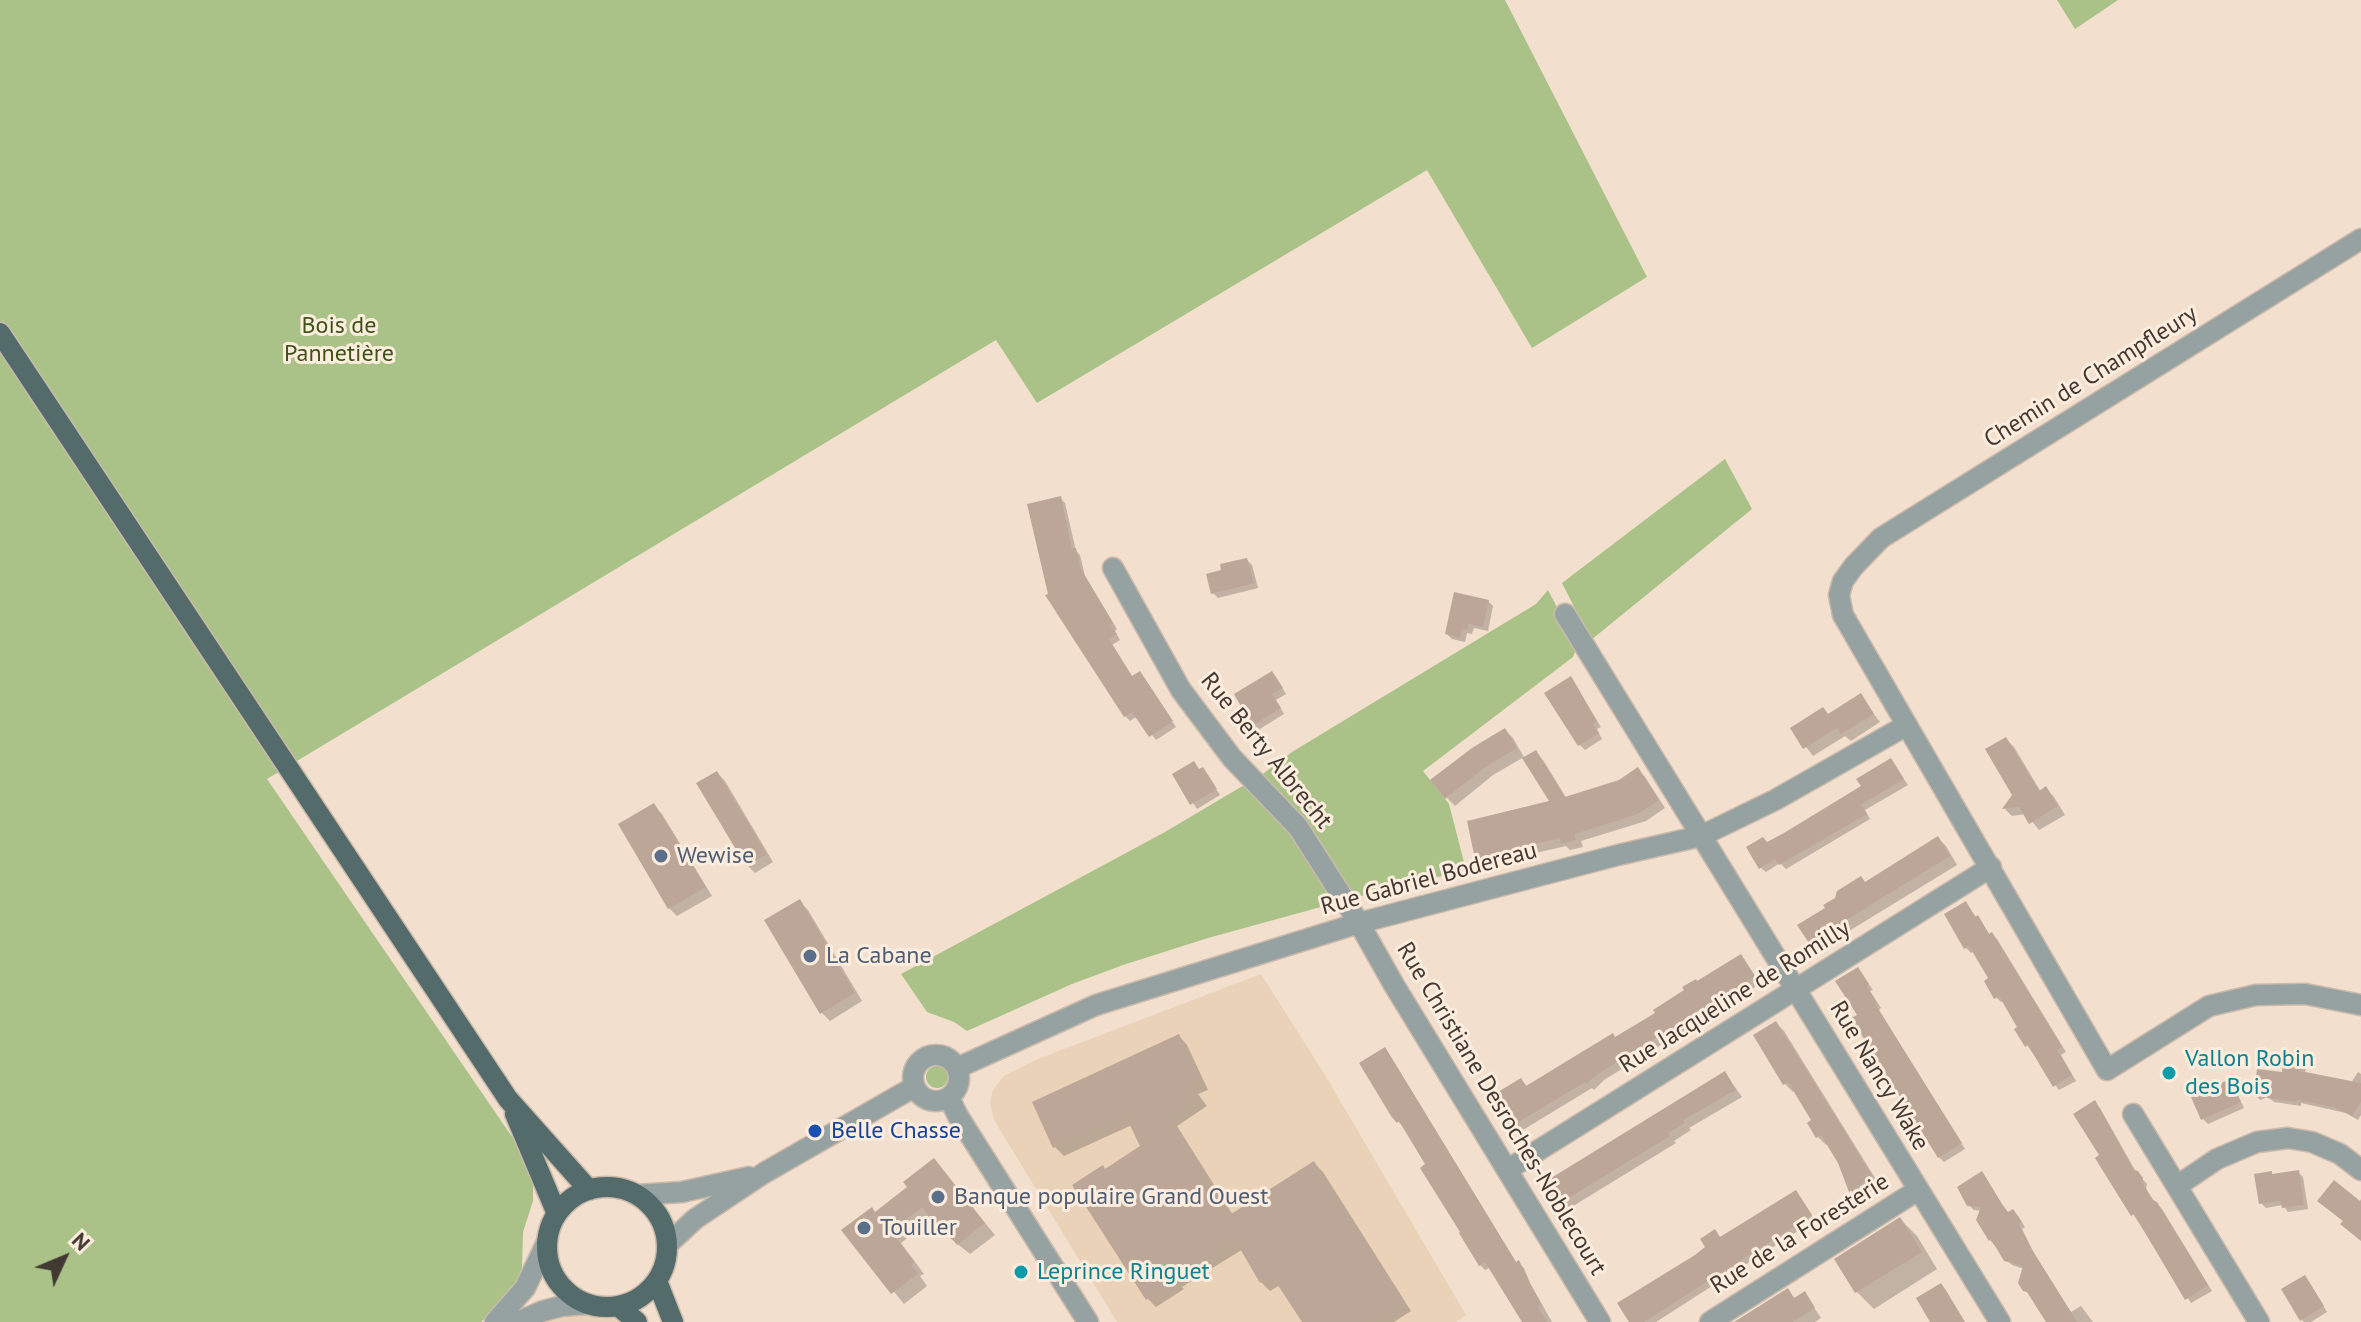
<!DOCTYPE html>
<html>
<head>
<meta charset="utf-8">
<style>
  body { margin:0 }
  #map { position:relative; width:2361px; height:1322px; overflow:hidden; background:#f2dfcd; font-family:"PT Sans",sans-serif }
  canvas { display:block }
  .north { position:absolute; left:24px; top:1218px; width:80px; height:80px; -webkit-text-stroke:6px #fdedde; paint-order:stroke; rotate:46deg; font-size:22px; font-weight:700; line-height:32px; text-align:center; color:#413932 }
  .north::after { content:''; display:block; margin:auto; width:28px; height:36px; background:#413932; clip-path:polygon(50% 0,100% 100%,50% 72%,0 100%) }
</style>
</head>
<body>
<div id="map">
<canvas width="2361" height="1322"></canvas>
<div class="north">N</div>
</div>
<script>
const c = document.querySelector('canvas').getContext('2d');
c.lineJoin = 'round';
function fillPath(path, color) {
  c.fillStyle = color;
  c.fill(path, 'evenodd');
}
function poly(rows) {
  const path = new Path2D();
  for (const r of rows) {
    if (r.length === 3) {
      path.moveTo(r[0] + r[2], r[1]);
      path.arc(r[0], r[1], r[2], 0, 2 * Math.PI);
      continue;
    }
    path.moveTo(r[0], r[1]);
    for (let i = 2; i < r.length; i += 2) path.lineTo(r[i], r[i + 1]);
  }
  return path;
}
function trace(path, color, width, dash) {
  c.strokeStyle = color;
  c.lineWidth = width;
  c.lineCap = dash ? 'butt' : 'round';
  c.setLineDash(dash || []);
  c.stroke(path);
}
function label(font, color, halo, rows, align = 'center') {
  c.font = font + ' "PT Sans",sans-serif';
  c.lineWidth = 6;
  c.setLineDash([]);
  c.textBaseline = 'middle';
  c.strokeStyle = halo;
  c.fillStyle = color;
  for (const [text, x, y, turn = 0] of rows) {
    c.save();
    c.translate(x, y);
    c.rotate((+turn || 0) * Math.PI / 180);
    c.textAlign = isNaN(turn) ? turn : align;
    if (halo) c.strokeText(text, 0, 0);
    c.fillText(text, 0, 0);
    c.restore();
  }
}
fillPath(poly([
  [1261,974,1325,1075,1466,1315,1456,1322,1117,1322,994,1120,990,1102,993,1090,1004,1076,1038,1059],
  [588,1304,603,1307,618,1306,637,1322,518,1322]
]), '#ead2b9');
fillPath(poly([
  [0,0,1505,0,1647,277,1532,348,1427,170,1037,403,996,340,267,779,519,1147,533,1185,533,1201,523,1232,522,1268,514,1287,497,1308,481,1322,0,1322],
  [2057,0,2118,0,2075,29],
  [1725,459,1752,509,1591,640,1562,583],
  [1548,590,1577,646,1573,657,1423,771,1449,804,1466,870,1353,898,1260,776,1292,752,1536,604],
  [1246,784,1288,825,1339,902,1208,938,1123,965,1072,984,967,1031,954,1022,927,1012,901,974,1165,832],
  [937,1077,11]
]), '#aac288');
fillPath(poly([
  [1060,498,1065,503,1076,551,1080,555,1085,576,1117,629,1115,631,1120,640,1112,645,1133,678,1144,679,1176,727,1156,740,1138,716,1130,721,1125,716,1048,596],
  [1247,560,1252,565,1258,588,1218,598,1213,593,1223,571],
  [1488,601,1493,606,1488,631,1474,628,1472,634,1467,633,1465,642,1452,639,1447,634],
  [1276,678,1286,694,1276,700,1284,714,1255,732,1242,713],
  [1571,679,1601,727,1597,729,1602,739,1585,750,1580,745],
  [1860,696,1880,722,1851,741,1845,736,1813,756,1792,729,1829,716],
  [1505,730,1513,738,1525,759,1535,753,1543,760,1567,799,1620,782,1638,770,1645,777,1665,808,1646,821,1581,841,1583,847,1570,850,1566,846,1484,865,1477,858,1553,803,1524,757,1493,775,1455,806,1447,798],
  [2006,739,2014,747,2041,792,2046,789,2054,797,2065,815,2039,830,2026,814,2012,816,2005,809,2014,795],
  [1891,760,1908,785,1865,810,1870,819,1786,869,1780,863,1766,872,1761,868,1768,844,1863,786],
  [1203,769,1220,795,1197,809,1174,775],
  [717,773,725,781,773,862,755,873,747,865,699,784],
  [654,806,662,814,712,896,677,916,669,908],
  [1938,838,1946,846,1957,865,1818,950,1810,942,1866,884],
  [800,902,808,910,862,1001,830,1021,822,1013],
  [1970,909,1990,935,1992,934,1997,939,2066,1052,2061,1055,2076,1081,2059,1090,2027,1045,2020,1027,2004,1001,2001,1002,1996,997,1991,979,1974,951,1971,953,1966,948,1946,915],
  [1741,957,1760,984,1604,1080,1594,1090,1592,1088,1518,1133,1511,1126,1498,1105,1521,1080,1528,1087,1616,1039,1658,1014,1697,983],
  [1858,969,1873,990,1870,991,1881,1008,1879,1010,1965,1149,1944,1162,1939,1157,1859,1015],
  [1776,1023,1784,1031,1880,1186,1859,1199,1851,1191,1839,1162,1828,1143,1826,1145,1818,1137,1810,1123,1813,1121,1796,1090,1793,1092,1785,1084,1755,1036],
  [1179,1036,1187,1045,1208,1090,1198,1094,1207,1106,1177,1126,1233,1215,1314,1163,1323,1172,1411,1311,1394,1322,1304,1322,1280,1285,1270,1291,1261,1282,1243,1249,1182,1287,1184,1289,1156,1307,1147,1298,1106,1171,1143,1147,1132,1125,1064,1156,1055,1147,1034,1103],
  [1389,1054,1517,1264,1519,1263,1524,1268,1531,1285,1552,1322,1525,1322,1491,1267,1485,1270,1480,1265,1428,1165,1403,1127,1393,1115],
  [2302,1055,2307,1060,2305,1074,2351,1083,2358,1072,2361,1074,2361,1115,2358,1120,2346,1113,2301,1103,2301,1106,2274,1102,2268,1097,2260,1100,2256,1096,2259,1071,2283,1074],
  [1725,1073,1742,1097,1689,1128,1691,1130,1674,1141,1676,1143,1565,1211,1558,1204],
  [2229,1082,2234,1087,2244,1108,2208,1124,2203,1119],
  [2095,1103,2100,1108,2136,1172,2147,1184,2146,1189,2155,1203,2162,1209,2212,1291,2191,1303,2133,1214,2102,1156],
  [934,1161,995,1235,970,1254,946,1235,933,1217,901,1243,924,1274,920,1276,927,1286,904,1304,844,1230,876,1214,910,1187],
  [2298,1172,2303,1177,2308,1209,2288,1212,2283,1205,2266,1208,2261,1203,2271,1173,2274,1176],
  [1982,1174,2008,1214,2013,1211,2018,1216,2025,1227,2022,1229,2035,1255,2071,1312,2081,1306,2093,1322,2048,1322,2024,1269,2012,1265,2006,1259,1990,1240,1982,1211,1974,1210,1969,1205],
  [1796,1192,1815,1220,1656,1322,1632,1322,1707,1248,1715,1232,1721,1239],
  [1900,1219,1917,1236,1937,1269,1874,1309,1857,1292,1837,1259],
  [2309,1282,2327,1312,2311,1322,2304,1322,2302,1320],
  [1788,1290,1795,1299,1805,1294,1821,1318,1815,1322,1738,1322]
]), '#0003');
fillPath(poly([
  [1061,496,1072,549,1076,548,1081,569,1113,623,1111,625,1117,634,1109,639,1132,676,1140,671,1173,721,1149,737,1132,712,1124,717,1045,595,1048,594,1027,504],
  [1247,558,1254,583,1211,594,1206,574,1221,570,1220,564],
  [1454,592,1489,600,1483,627,1469,624,1467,630,1462,629,1460,638,1445,634],
  [1272,671,1283,688,1272,694,1281,708,1249,728,1239,713,1243,710,1234,694],
  [1571,676,1597,721,1593,724,1599,733,1578,746,1544,693],
  [1861,693,1874,714,1841,734,1837,728,1803,749,1790,728,1823,707,1828,714],
  [1505,728,1517,748,1484,768,1445,799,1430,780,1472,748],
  [2006,737,2039,791,2046,786,2058,806,2029,824,2019,807,2002,809,2012,795,1985,749],
  [1536,750,1565,797,1619,780,1638,767,1659,800,1638,814,1575,834,1576,840,1561,844,1560,838,1475,859,1467,821,1549,801,1522,758],
  [1891,758,1904,779,1861,805,1867,814,1779,865,1775,859,1759,869,1746,847,1763,837,1767,842,1784,833,1861,786,1856,779],
  [1194,761,1199,769,1203,767,1217,789,1190,805,1172,774],
  [717,771,767,854,746,866,696,783],
  [654,803,706,887,668,909,618,824],
  [1938,836,1950,856,1809,943,1797,925,1825,908,1823,905,1835,898,1837,891,1861,876,1865,882],
  [800,899,855,993,820,1014,764,920],
  [1966,901,1975,917,1978,915,1989,934,1992,932,2062,1047,2057,1050,2072,1075,2053,1087,2028,1045,2025,1047,2014,1029,2017,1027,1999,996,1994,999,1984,981,1988,978,1969,946,1964,949,1944,914],
  [1741,954,1755,976,1598,1074,1586,1084,1585,1082,1510,1127,1496,1104,1503,1100,1498,1092,1521,1078,1526,1086,1613,1033,1615,1037,1655,1013,1653,1010,1684,990,1682,987,1696,979,1697,981],
  [1858,967,1869,984,1867,986,1877,1003,1875,1004,1962,1143,1938,1158,1851,1018,1857,1015,1835,981],
  [1776,1021,1873,1177,1849,1192,1838,1163,1821,1135,1816,1138,1807,1123,1811,1120,1788,1082,1783,1085,1753,1035],
  [1179,1034,1200,1080,1191,1085,1200,1097,1169,1117,1231,1214,1314,1161,1404,1302,1372,1322,1302,1322,1272,1276,1260,1283,1235,1240,1175,1278,1177,1280,1146,1300,1072,1185,1103,1165,1105,1169,1140,1146,1125,1115,1053,1148,1032,1102],
  [1385,1047,1516,1262,1519,1260,1527,1278,1542,1305,1538,1307,1547,1322,1522,1322,1485,1262,1479,1266,1459,1233,1460,1232,1420,1168,1425,1164,1399,1121,1397,1123,1391,1116,1359,1063],
  [2284,1051,2303,1053,2300,1071,2361,1083,2361,1102,2352,1116,2333,1107,2297,1100,2296,1102,2267,1098,2267,1090,2254,1096,2257,1069,2282,1072],
  [1725,1071,1736,1090,1683,1120,1685,1123,1668,1133,1670,1136,1557,1205,1543,1183],
  [2230,1079,2241,1102,2201,1120,2191,1097],
  [2095,1100,2134,1170,2138,1171,2143,1178,2142,1182,2153,1200,2157,1202,2208,1285,2185,1300,2134,1214,2131,1216,2095,1158,2099,1155,2073,1114],
  [934,1158,985,1223,957,1245,948,1233,945,1236,922,1207,891,1231,914,1262,911,1265,918,1274,891,1294,841,1230,872,1207,875,1212,907,1187,903,1182],
  [2299,1170,2304,1205,2282,1208,2280,1201,2259,1204,2254,1174,2272,1171,2272,1174],
  [1982,1171,2002,1204,2008,1212,2013,1209,2022,1222,2019,1224,2031,1248,2077,1322,2046,1322,2027,1292,2023,1291,2018,1283,2023,1266,2004,1261,1991,1239,1989,1241,1976,1220,1981,1207,1967,1206,1957,1187],
  [2334,1180,2360,1201,2361,1199,2361,1241,2340,1224,2343,1221,2317,1201],
  [1796,1190,1812,1215,1644,1322,1629,1322,1617,1303,1695,1255,1705,1247,1700,1239,1715,1229,1720,1237],
  [1900,1217,1922,1252,1855,1293,1834,1259],
  [2305,1275,2324,1306,2300,1321,2281,1289],
  [1941,1283,1947,1292,1965,1322,1930,1322,1916,1298],
  [1788,1288,1794,1298,1805,1291,1815,1308,1792,1322,1734,1322]
]), '#bca697');
const minor = poly([
  [2361,239,1881,538,1854,566,1843,581,1839,595,1843,615,2107,1070,2209,1006,2256,995,2305,994,2361,1005],
  [1113,568,1181,690,1232,758,1298,827,1359,923,1394,985,1600,1322],
  [1565,614,2000,1322],
  [936,1078,23],
  [957,1068,1096,1005,1359,923,1618,855,1701,836,1775,800,1907,725],
  [949,1098,958,1116,1088,1322],
  [2133,1114,2259,1322],
  [1507,1170,1991,867],
  [2177,1186,2217,1159,2257,1142,2288,1138,2312,1142,2340,1154,2361,1170],
  [637,1195,682,1192,749,1177],
  [667,1245,695,1219,764,1173,914,1087],
  [495,1322,525,1288,547,1242],
  [518,1322,543,1311,562,1306,588,1304],
  [1710,1322,1918,1190]
]);
const major = poly([
  [0,333,508,1099,589,1190],
  [515,1114,557,1214],
  [607,1247,60],
  [657,1281,673,1322],
  [618,1306,637,1322]
]);
trace(minor, '#cbbaab', 23);
trace(major, '#cbbaab', 23);
trace(minor, '#95a2a1', 20);
trace(major, '#546b6b', 20);
for (const [x, y, r, color] of [
  [661,856,8,"#5c6f8a"],
  [810,956,8,"#5c6f8a"],
  [2169,1073,8,"#0f9aa8"],
  [815,1131,8,"#1a4fb4"],
  [938,1197,8,"#5c6f8a"],
  [864,1228,8,"#5c6f8a"],
  [1021,1272,8,"#0f9aa8"]
]) {
  const dot = new Path2D();
  dot.arc(x, y, r, 0, 2 * Math.PI);
  c.fillStyle = color;
  c.fill(dot);
  trace(dot, '#fdedde', 3);
}
label('24px', '#3e5316', '#fdedde', [
  ["Bois de",339,326],
  ["Pannetière",339,354]
]);
label('24px', '#413932', '#fdedde', [
  ["Chemin de Champfleury",2091,377,-32],
  ["Rue Berty Albrecht",1266,751,51],
  ["Rue Gabriel Bodereau",1429,879,-15],
  ["Rue Jacqueline de Romilly",1735,997,-32],
  ["Rue Nancy Wake",1879,1076,59],
  ["Rue Christiane Desroches-Noblecourt",1501,1109,59],
  ["Rue de la Foresterie",1800,1234,-32]
]);
label('24px', '#4e5e75', '#fdedde', [
  ["Wewise",677,856],
  ["La Cabane",826,956],
  ["Banque populaire Grand Ouest",954,1197],
  ["Touiller",880,1228]
], 'left');
label('24px', '#0d838f', '#fdedde', [
  ["Vallon Robin",2185,1059],
  ["des Bois",2185,1087],
  ["Leprince Ringuet",1037,1272]
], 'left');
label('24px', '#164399', '#fdedde', [
  ["Belle Chasse",831,1131]
], 'left');
</script>
</body>
</html>
